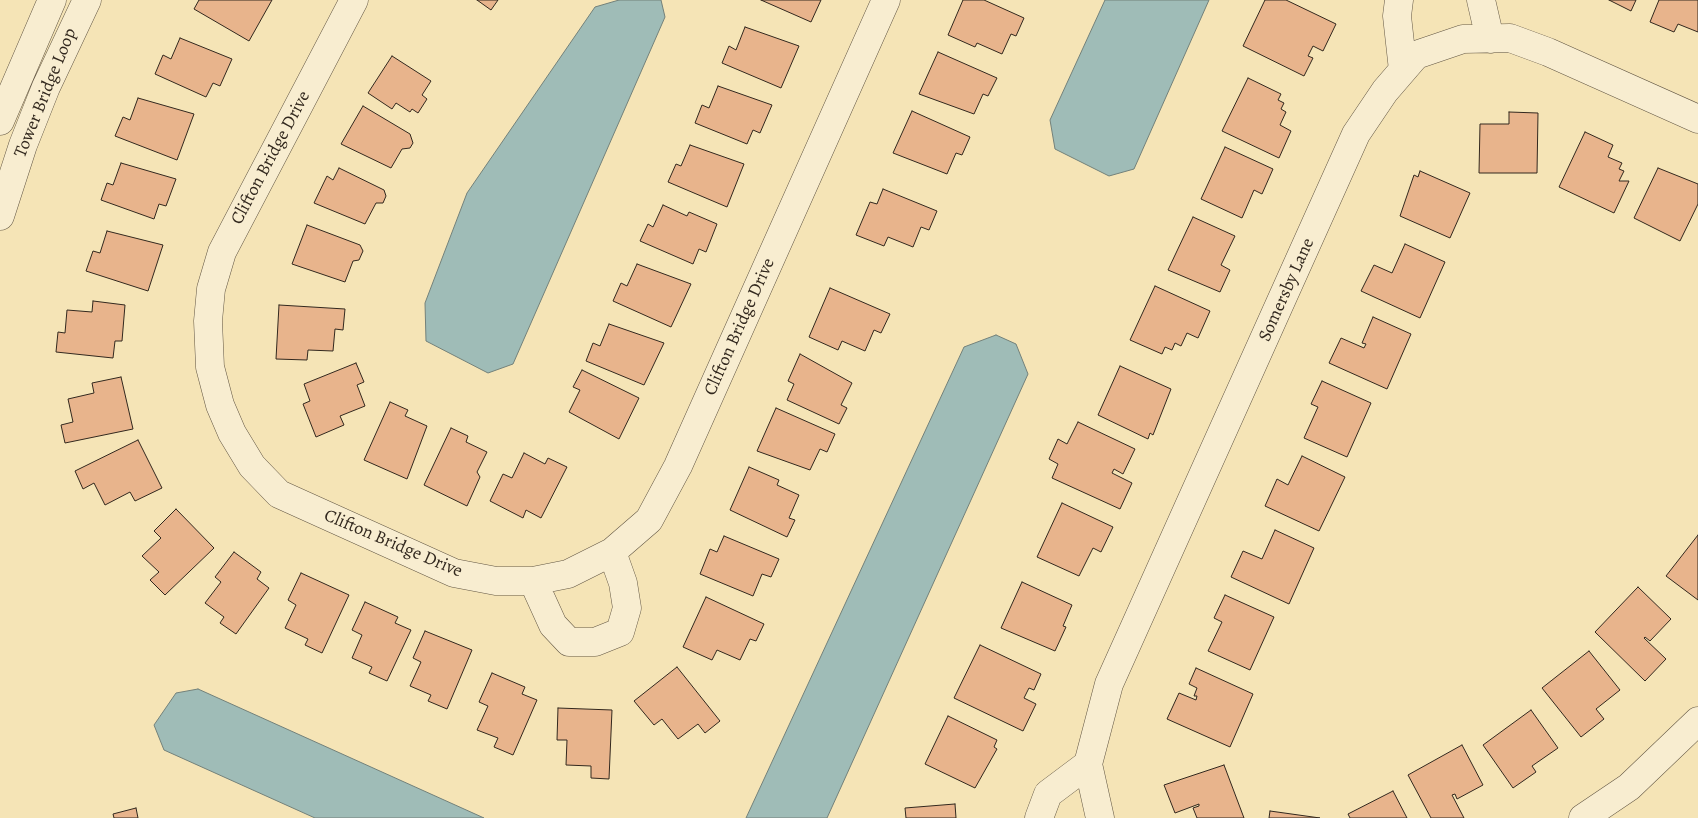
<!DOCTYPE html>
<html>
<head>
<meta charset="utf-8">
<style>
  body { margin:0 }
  canvas { display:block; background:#f5e4b6 }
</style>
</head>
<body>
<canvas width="1698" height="818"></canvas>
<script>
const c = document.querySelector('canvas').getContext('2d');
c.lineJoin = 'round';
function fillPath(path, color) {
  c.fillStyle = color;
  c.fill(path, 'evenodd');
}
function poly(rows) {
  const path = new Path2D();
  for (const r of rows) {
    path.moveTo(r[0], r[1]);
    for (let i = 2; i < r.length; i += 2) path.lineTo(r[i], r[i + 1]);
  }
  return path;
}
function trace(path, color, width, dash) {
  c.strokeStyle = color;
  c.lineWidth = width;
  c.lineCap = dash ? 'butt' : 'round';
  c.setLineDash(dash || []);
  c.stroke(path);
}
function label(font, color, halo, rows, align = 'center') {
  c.font = font + ' Alegreya,serif';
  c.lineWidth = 5;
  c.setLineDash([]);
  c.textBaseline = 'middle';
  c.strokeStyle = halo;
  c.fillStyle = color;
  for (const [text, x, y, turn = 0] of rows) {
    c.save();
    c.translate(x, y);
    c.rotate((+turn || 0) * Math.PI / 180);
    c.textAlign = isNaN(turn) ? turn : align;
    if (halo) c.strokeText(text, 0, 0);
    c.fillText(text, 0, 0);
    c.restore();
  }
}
const water = poly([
  [619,0,661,0,665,17,513,364,488,373,426,341,425,303,467,193,595,7,619,0],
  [1105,0,1209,0,1134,169,1109,176,1055,149,1050,120,1105,0],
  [996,335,1016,344,1028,374,827,818,746,818,964,347,996,335],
  [198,689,484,818,315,818,164,750,154,725,176,693,198,689]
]);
fillPath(water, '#9fbcb7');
trace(water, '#73817a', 1);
const building = poly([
  [199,0,272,0,249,41,194,9,199,0],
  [477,0,498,0,491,10,477,0],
  [761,0,821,0,811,22,761,0],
  [963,0,984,0,1024,18,1016,36,1011,34,1002,54,977,43,975,47,948,35,963,0],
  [1265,0,1286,0,1336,24,1323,51,1313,46,1308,56,1313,58,1304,76,1243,46,1265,0],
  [1609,0,1636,0,1631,11,1609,0],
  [1659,0,1698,0,1698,32,1678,24,1674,32,1650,22,1659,0],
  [745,27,799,46,781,88,722,63,729,46,736,50,745,27],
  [180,38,232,59,220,86,213,83,206,97,155,74,163,55,171,59,180,38],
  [938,52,997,78,988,96,983,94,974,114,919,94,938,52],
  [392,56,431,81,422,95,427,99,418,113,412,109,410,112,396,103,392,109,368,93,392,56],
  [1248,78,1281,94,1278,100,1284,103,1281,109,1286,112,1280,125,1291,131,1279,158,1222,131,1248,78],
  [718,86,772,105,760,133,753,130,747,144,695,123,702,105,709,108,718,86],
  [138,98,194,114,177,160,115,136,123,117,130,120,138,98],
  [363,106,410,134,413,143,410,148,402,149,391,168,341,144,363,106],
  [912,111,970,137,962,155,956,153,947,174,893,153,912,111],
  [1509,112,1538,113,1537,173,1479,173,1480,124,1509,124,1509,112],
  [1585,132,1613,145,1608,157,1622,163,1619,169,1624,171,1619,181,1629,181,1614,213,1559,187,1585,132],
  [690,145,744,164,727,207,668,182,676,164,681,166,690,145],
  [1225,147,1273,169,1262,194,1254,190,1242,218,1201,199,1225,147],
  [121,163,176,179,166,206,159,204,154,219,101,200,107,183,113,185,121,163],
  [339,168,384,190,386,196,383,203,376,203,365,224,314,203,327,176,333,180,339,168],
  [1658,168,1698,184,1698,204,1680,241,1634,218,1658,168],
  [1420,171,1470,193,1450,238,1400,216,1414,175,1418,177,1420,171],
  [883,189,937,211,929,230,921,227,913,247,888,237,884,246,856,235,870,202,877,204,883,189],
  [663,205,687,216,689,212,717,224,706,252,699,249,693,264,640,241,648,224,653,227,663,205],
  [1193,217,1235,236,1221,265,1230,270,1220,292,1168,270,1193,217],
  [307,225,360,245,363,251,359,260,353,261,345,282,292,264,307,225],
  [107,231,163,245,148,291,86,271,93,251,100,253,107,231],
  [1405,244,1445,262,1420,318,1361,291,1374,265,1392,273,1405,244],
  [637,264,691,284,671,327,613,301,621,283,627,286,637,264],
  [1155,286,1210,311,1198,338,1187,333,1181,346,1175,343,1172,350,1165,347,1162,354,1130,340,1155,286],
  [830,288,890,314,881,333,874,330,865,351,842,341,838,350,809,337,830,288],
  [93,301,125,305,122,341,115,341,113,358,56,352,58,332,65,333,67,310,92,312,93,301],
  [279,305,345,309,343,330,335,329,333,351,308,350,307,360,276,359,279,305],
  [1373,317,1411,334,1387,389,1329,363,1341,338,1364,348,1366,344,1362,343,1373,317],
  [609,324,664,343,644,385,586,361,593,343,600,346,609,324],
  [800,354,852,383,841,405,847,408,839,424,787,400,794,384,788,381,800,354],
  [356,363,364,382,357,385,365,406,340,416,344,425,316,437,303,404,310,401,304,384,356,363],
  [1120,366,1171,389,1153,435,1150,433,1148,439,1098,415,1120,366],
  [582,370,639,398,619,439,569,412,580,390,573,387,582,370],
  [121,377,133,429,65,443,61,425,73,422,68,399,94,393,92,383,121,377],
  [1322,381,1371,403,1347,457,1304,438,1318,407,1311,404,1322,381],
  [390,402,408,410,405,416,427,426,407,479,364,460,390,402],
  [776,408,835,434,827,452,820,449,810,470,757,451,776,408],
  [1078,422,1135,449,1123,474,1114,469,1112,473,1132,483,1120,509,1052,478,1058,464,1049,459,1058,439,1067,444,1078,422],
  [451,428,468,436,466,442,487,452,477,472,480,477,467,506,424,485,451,428],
  [138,440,162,488,135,501,130,492,105,505,94,483,83,489,75,471,138,440],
  [524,453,545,464,548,458,567,467,541,518,526,510,523,518,490,501,503,474,512,478,524,453],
  [1302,456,1345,477,1319,531,1265,506,1277,479,1288,485,1302,456],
  [749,467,779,480,777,485,799,495,789,518,795,520,787,537,730,510,749,467],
  [1062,503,1113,527,1101,552,1093,548,1079,576,1037,557,1062,503],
  [176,509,214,548,165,595,150,580,159,572,142,556,161,538,154,531,176,509],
  [1275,530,1314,548,1289,604,1231,577,1243,551,1262,559,1275,530],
  [1698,535,1698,600,1666,576,1698,535],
  [724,536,779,559,771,577,762,574,753,596,700,574,710,549,717,552,724,536],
  [234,552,261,572,257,579,269,588,236,634,220,623,224,617,205,603,221,582,215,577,234,552],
  [301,573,349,595,322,653,305,645,308,639,285,628,296,605,288,600,301,573],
  [1022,582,1072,605,1063,626,1066,627,1055,651,1001,628,1022,582],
  [1638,587,1671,619,1650,641,1645,637,1644,638,1666,659,1645,681,1595,632,1638,587],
  [1225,595,1274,617,1250,670,1208,651,1222,622,1214,618,1225,595],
  [706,597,764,624,756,641,750,639,740,660,717,650,712,660,683,647,706,597],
  [365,602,398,617,395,623,411,630,387,681,369,673,372,667,352,658,362,635,352,630,365,602],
  [425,631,472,650,447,709,428,701,431,695,410,686,421,662,413,658,425,631],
  [980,645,1041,674,1034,690,1029,688,1024,698,1036,704,1023,731,954,698,980,645],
  [1589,651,1620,690,1596,709,1604,719,1581,737,1542,688,1589,651],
  [677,667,720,721,705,733,698,724,678,739,662,719,654,725,634,701,677,667],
  [1196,668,1253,694,1230,747,1167,719,1179,693,1196,700,1197,696,1194,696,1197,688,1189,684,1196,668],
  [492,673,525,687,522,694,537,700,513,755,494,747,498,738,477,730,488,706,479,702,492,673],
  [558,708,612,710,609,779,591,778,591,766,566,765,567,740,557,740,558,708],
  [1531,710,1558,748,1532,766,1536,772,1513,788,1483,745,1531,710],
  [948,716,997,740,994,747,997,749,975,788,925,764,948,716],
  [1462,745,1483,785,1457,799,1455,794,1452,795,1464,818,1431,818,1408,775,1462,745],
  [1224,765,1244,818,1197,818,1193,808,1199,806,1199,804,1175,813,1164,785,1224,765],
  [1393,791,1407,818,1350,818,1348,814,1393,791],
  [955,804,956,818,906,818,905,808,955,804],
  [136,808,138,818,114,818,113,814,136,808],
  [1270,811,1320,818,1269,818,1270,811]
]);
fillPath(building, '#e8b48c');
trace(building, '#32281e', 1);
const minor = poly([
  [354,0,222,252,211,289,208,321,210,367,220,405,232,433,252,466,279,494,454,573,496,581,533,581,568,574,612,552,649,520,678,466,886,0],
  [1399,0,1397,16,1403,70],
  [1481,0,1490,39],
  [0,121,52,0],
  [0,216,23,145,46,87,87,0],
  [533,581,553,625,569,642,595,642,620,632,627,608,623,583,612,552],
  [1039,818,1048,794,1088,764],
  [1100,818,1088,764,1109,684,1356,134,1385,91,1416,55,1463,39,1510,38,1548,52,1698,119],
  [1583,818,1629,787,1698,721]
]);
trace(minor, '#635744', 29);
trace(minor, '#f8edd0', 28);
label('18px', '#32281e', '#f8edd0', [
  ["Tower Bridge Loop",46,93,-68],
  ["Clifton Bridge Drive",271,158,-62],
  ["Somersby Lane",1287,290,-66],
  ["Clifton Bridge Drive",740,327,-66],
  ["Clifton Bridge Drive",393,544,23]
]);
</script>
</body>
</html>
